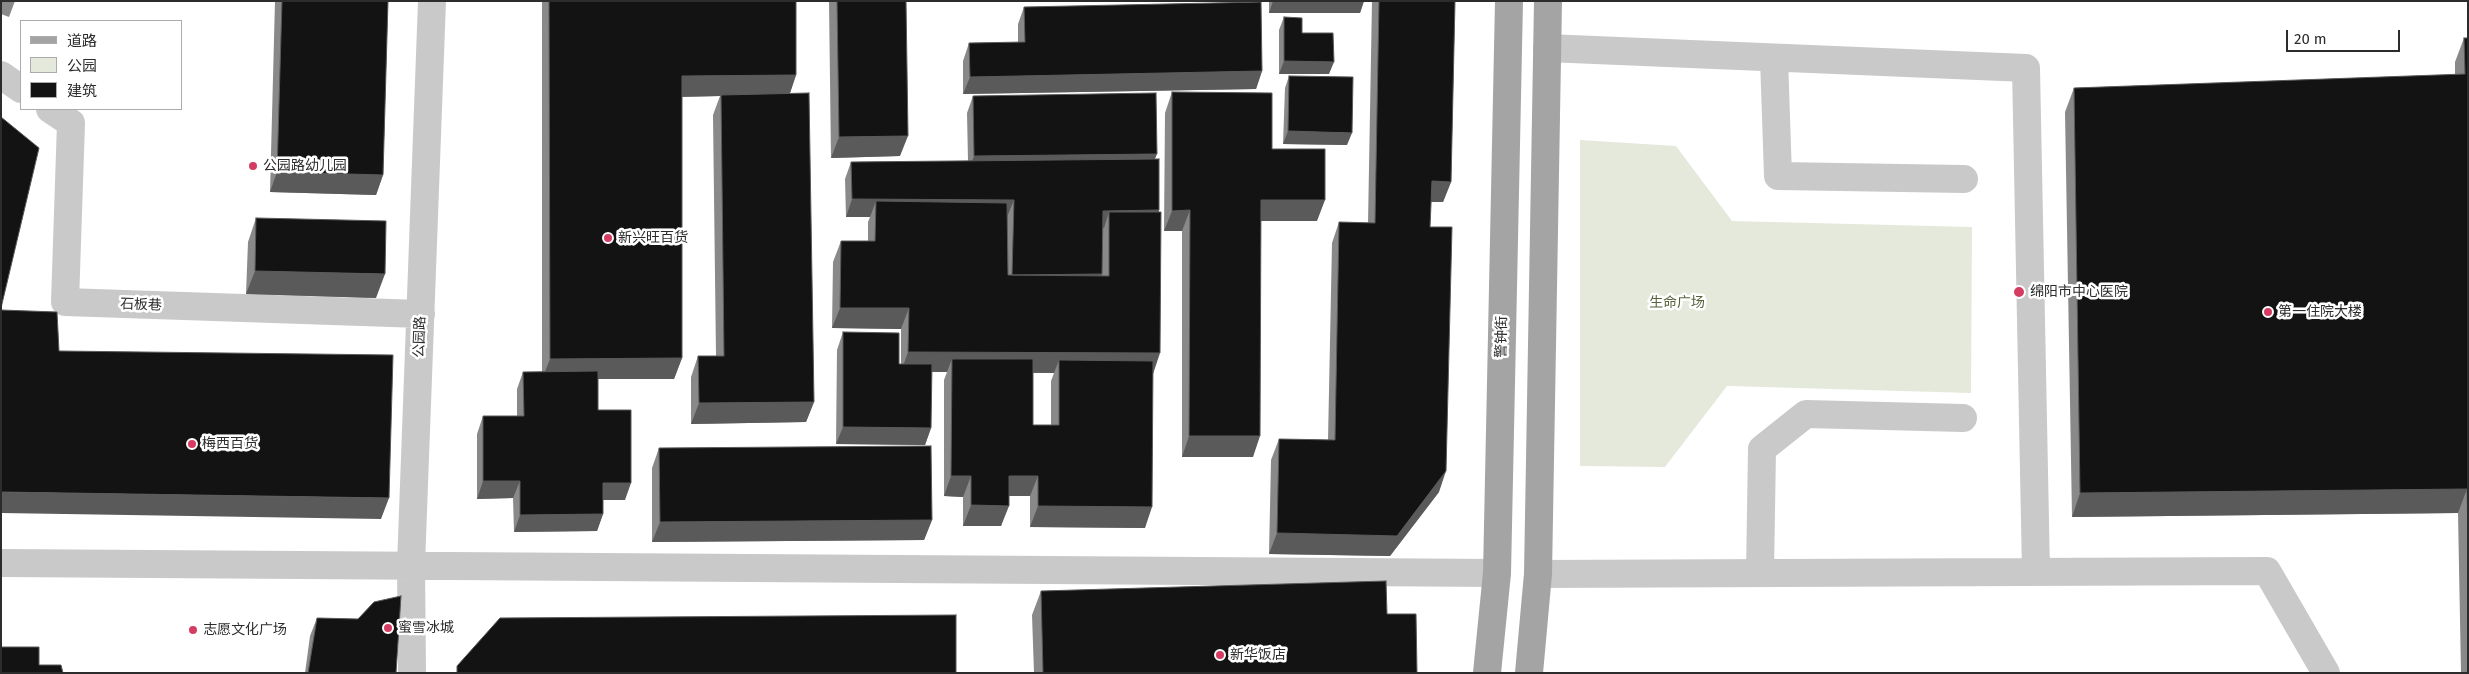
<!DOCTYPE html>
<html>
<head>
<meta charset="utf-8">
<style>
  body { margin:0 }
  #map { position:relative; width:2469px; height:674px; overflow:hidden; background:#fff; font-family:"Fira Sans","Noto Sans SC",sans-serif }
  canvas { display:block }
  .frame { position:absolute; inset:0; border:2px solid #2c2c2c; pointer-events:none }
  .legend { position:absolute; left:20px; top:20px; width:162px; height:90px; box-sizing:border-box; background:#fff; border:1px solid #ababab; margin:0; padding:6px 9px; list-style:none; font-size:15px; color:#2c2c2c }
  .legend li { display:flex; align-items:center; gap:10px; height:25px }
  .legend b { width:25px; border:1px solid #ababab }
  .scale { position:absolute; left:2286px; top:30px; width:114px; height:22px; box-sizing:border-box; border:2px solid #2c2c2c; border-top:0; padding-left:6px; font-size:15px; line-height:18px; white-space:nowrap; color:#2c2c2c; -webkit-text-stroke:4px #fff; paint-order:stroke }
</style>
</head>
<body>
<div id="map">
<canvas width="2469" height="674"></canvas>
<div class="frame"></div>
<ul class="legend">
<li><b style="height:6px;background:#a4a4a4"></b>道路</li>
<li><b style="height:14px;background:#e5e9db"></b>公园</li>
<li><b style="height:14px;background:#131313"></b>建筑</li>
</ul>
<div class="scale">20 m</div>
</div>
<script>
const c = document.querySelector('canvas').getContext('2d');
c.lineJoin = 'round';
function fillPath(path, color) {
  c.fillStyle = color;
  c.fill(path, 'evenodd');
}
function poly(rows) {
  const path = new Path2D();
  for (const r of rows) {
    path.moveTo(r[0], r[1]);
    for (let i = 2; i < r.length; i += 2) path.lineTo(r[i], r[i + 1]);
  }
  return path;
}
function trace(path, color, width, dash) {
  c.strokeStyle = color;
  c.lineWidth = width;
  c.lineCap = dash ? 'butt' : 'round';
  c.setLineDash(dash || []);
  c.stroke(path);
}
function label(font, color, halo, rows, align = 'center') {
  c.font = font + ' "Fira Sans","Noto Sans SC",sans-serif';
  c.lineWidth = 5;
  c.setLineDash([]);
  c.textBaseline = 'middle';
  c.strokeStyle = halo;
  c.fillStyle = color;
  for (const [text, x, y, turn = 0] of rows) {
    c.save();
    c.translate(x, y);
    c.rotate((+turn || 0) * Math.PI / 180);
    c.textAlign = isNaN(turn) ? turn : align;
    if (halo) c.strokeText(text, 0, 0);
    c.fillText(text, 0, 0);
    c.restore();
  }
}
fillPath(poly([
  [1580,140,1676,146,1732,221,1972,227,1971,393,1727,386,1665,467,1580,466]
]), '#e5e9db');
trace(poly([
  [1547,48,2026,68,2036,572],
  [1774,58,1778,176,1964,179],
  [1,75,21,89],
  [50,109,71,123,65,302,421,314],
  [1,563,1497,573],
  [1760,573,1762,449,1806,414,1963,418],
  [1538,574,2267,571,2326,673],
  [412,673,411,565,432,1]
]), '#c9c9c9', 28);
trace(poly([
  [1487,673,1497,573,1509,1],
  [1529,673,1538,574,1548,1]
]), '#a4a4a4', 28);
fillPath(poly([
  [1,1,15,1,9,17,1,14],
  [275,1,388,1,383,175,376,195,270,192],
  [542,1,796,1,796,75,790,93,814,402,806,422,691,424,691,377,698,356,716,356,713,115,720,96,682,97,682,358,674,379,598,379,598,410,625,500,603,500,603,514,597,531,514,532,513,498,477,499,477,434,483,416,517,416,517,389,523,372,542,372],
  [829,1,906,1,900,156,831,158],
  [1269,1,1364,1,1360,13,1269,13],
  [1372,1,1455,1,1451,182,1443,202,1431,202,1430,227,1439,492,1390,556,1269,554,1271,460,1279,439,1328,440,1332,243,1339,222,1368,223],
  [1024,7,1262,71,1256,89,963,94,963,61,969,43,1018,43,1018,24],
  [1284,17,1302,33,1329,74,1279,74,1279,30],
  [2464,38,2468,38,2468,673,2461,673,2458,513,2072,517,2065,112,2074,88,2455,75,2455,62],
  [1289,76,1347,145,1283,144,1285,88],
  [1172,92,1272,149,1317,221,1261,221,1253,457,1182,457,1182,231,1164,231,1165,113],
  [973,96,1155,159,1159,210,1153,372,1145,528,1030,527,1030,496,1009,496,1001,526,963,526,963,497,944,496,944,380,947,372,931,372,931,428,925,445,836,444,837,350,843,332,899,364,901,364,901,329,832,328,833,262,841,241,868,241,868,222,870,217,846,217,845,179,851,162,968,161,967,113],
  [1033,373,1054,373,1051,381,1051,425,1033,425],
  [256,218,376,298,246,294,248,242],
  [659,448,932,520,924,540,652,542,652,468],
  [1041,591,1387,614,1417,673,1034,673,1032,615],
  [317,618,358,619,396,673,305,673,310,636]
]), '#898989');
fillPath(poly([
  [1273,1,1364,1,1360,13,1269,13],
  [1284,61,1334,62,1329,74,1279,74],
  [1262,71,1256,89,963,94,970,77],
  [796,75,789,96,721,95,720,96,674,97,682,76],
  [1288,131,1352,133,1347,145,1283,144],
  [908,136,900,156,831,158,839,137],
  [1157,154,1150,171,968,173,974,156],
  [277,172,383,175,376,195,270,192],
  [1432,181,1451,182,1443,202,1424,202],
  [852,199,1014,200,1007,217,876,217,876,201,870,217,846,217],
  [1261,200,1325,200,1317,221,1254,221],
  [1159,210,1153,228,1109,212,1104,228,1097,228,1103,211],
  [1190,210,1182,231,1164,231,1172,211],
  [255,271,385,274,376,298,246,294],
  [1102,274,1096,292,1006,292,1012,275],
  [840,308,909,308,901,329,832,328],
  [908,352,1160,353,1153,374,1059,360,1054,373,952,372,952,359,947,372,901,372],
  [682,358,674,379,542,379,550,359],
  [814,402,806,422,691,424,699,403],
  [843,427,931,428,925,445,836,444],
  [1189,436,1260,436,1253,457,1182,457],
  [1446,471,1439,492,1390,556,1269,554,1277,533],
  [951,476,971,476,963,497,944,496],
  [1009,476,1038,476,1030,496,1001,496],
  [483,481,520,481,513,498,477,499],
  [603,483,631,483,625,500,597,500],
  [2467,489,2458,513,2072,517,2080,493],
  [1,492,389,498,381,519,1,513],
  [971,505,1009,506,1001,526,963,526],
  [1038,506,1152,507,1145,528,1030,527],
  [603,514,597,531,514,532,520,515],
  [932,520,924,540,652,542,660,522]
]), '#5a5a5a');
const building = poly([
  [282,1,388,1,383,175,277,172,282,1],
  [549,1,796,1,796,75,682,76,682,358,550,359,549,1],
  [837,1,906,1,908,136,839,137,837,1],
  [1379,1,1455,1,1451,182,1432,181,1430,227,1452,227,1446,471,1397,536,1277,533,1279,439,1335,440,1339,222,1375,223,1379,1],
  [1261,2,1262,71,970,77,969,43,1025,42,1024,7,1261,2],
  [1284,17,1302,18,1302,33,1333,33,1334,62,1284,61,1284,17],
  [2464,38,2468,38,2468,530,2467,489,2080,493,2074,88,2465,74,2464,38],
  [1289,76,1353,77,1352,133,1288,131,1289,76],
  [1172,92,1272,93,1272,149,1325,149,1325,200,1261,200,1260,436,1189,436,1190,210,1172,211,1172,92],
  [809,93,814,402,699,403,698,356,724,356,721,95,809,93],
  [1156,93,1157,154,974,156,973,96,1156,93],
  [1,117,39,148,1,308,1,117],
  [1159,159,1159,210,1103,211,1102,274,1012,275,1014,200,852,199,851,162,1159,159],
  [876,201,1007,203,1008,275,1109,276,1109,212,1161,212,1160,353,908,352,909,308,840,308,841,241,875,241,876,201],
  [256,218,386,221,385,274,255,271,256,218],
  [1,310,57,312,59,351,393,355,389,498,1,492,1,310],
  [843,332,899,333,899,364,932,364,931,428,843,427,843,332],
  [952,359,1033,359,1033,425,1059,425,1059,360,1153,361,1152,507,1038,506,1038,476,1009,476,1009,506,971,505,971,476,951,476,952,359],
  [598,371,598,410,631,410,631,483,603,483,603,514,520,515,520,481,483,481,483,416,524,416,523,372,598,371],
  [931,446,932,520,660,522,659,448,931,446],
  [1386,581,1387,614,1416,614,1417,673,1043,673,1041,591,1386,581],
  [401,596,396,673,308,673,317,618,358,619,374,602,401,596],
  [956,615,956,673,457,673,457,666,500,618,956,615],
  [1,647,39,647,39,665,61,665,63,673,1,673,1,647]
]);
fillPath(building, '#131313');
trace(building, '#5a5a5a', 1);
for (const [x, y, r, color] of [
  [253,166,5,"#d53c62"],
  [608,238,5,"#d53c62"],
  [2019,292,6,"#d53c62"],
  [2268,312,5,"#d53c62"],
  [192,444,5,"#d53c62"],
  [388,628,5,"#d53c62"],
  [193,630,5,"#d53c62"],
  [1220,655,5,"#d53c62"]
]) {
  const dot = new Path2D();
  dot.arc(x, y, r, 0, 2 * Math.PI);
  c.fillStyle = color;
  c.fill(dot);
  trace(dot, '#fff', 2);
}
label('14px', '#2c2c2c', '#fff', [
  ["公园路幼儿园",263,166],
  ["新兴旺百货",618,238],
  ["绵阳市中心医院",2030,292],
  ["第一住院大楼",2278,312],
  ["梅西百货",202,444],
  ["蜜雪冰城",398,628],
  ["志愿文化广场",203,630],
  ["新华饭店",1230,655]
], 'left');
label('14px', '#56633e', '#fff', [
  ["生命广场",1677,303]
]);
label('14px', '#2c2c2c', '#fff', [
  ["石板巷",141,305,2],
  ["公园路",420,337,-88],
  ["警钟街",1502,337,-89]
]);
</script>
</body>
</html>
